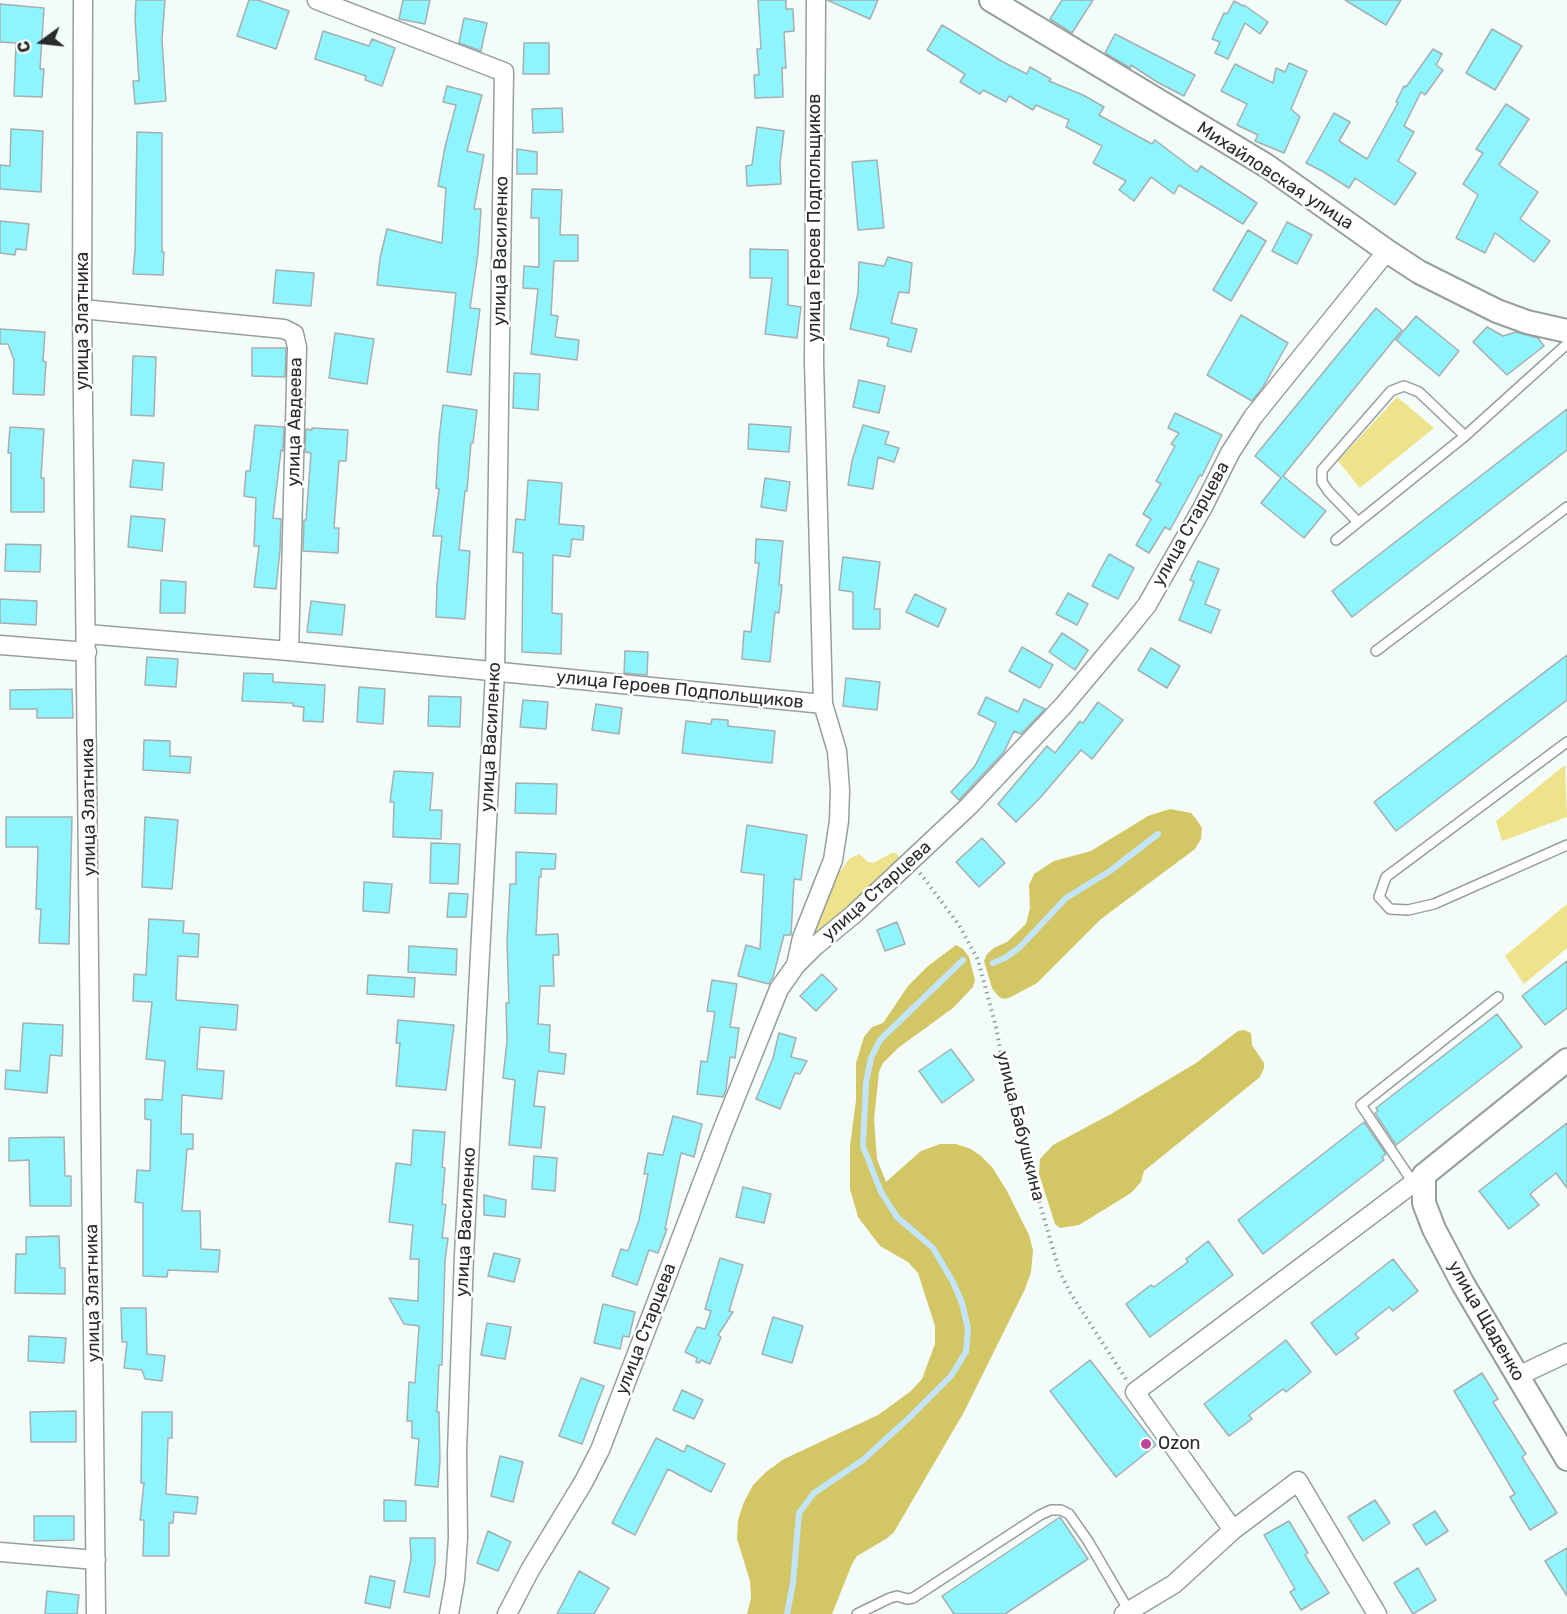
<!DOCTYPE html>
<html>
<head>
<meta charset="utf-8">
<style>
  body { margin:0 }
  #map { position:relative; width:1567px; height:1614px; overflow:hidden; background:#f3fcf8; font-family:Rubik,sans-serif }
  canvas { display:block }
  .north { position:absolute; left:12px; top:12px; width:60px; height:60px; -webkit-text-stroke:4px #fff; paint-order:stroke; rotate:255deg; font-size:16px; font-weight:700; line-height:24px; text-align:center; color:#282c2b }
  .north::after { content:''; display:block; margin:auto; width:21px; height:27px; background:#282c2b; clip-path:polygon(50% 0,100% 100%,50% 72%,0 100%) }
</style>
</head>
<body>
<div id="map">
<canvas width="1567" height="1614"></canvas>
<div class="north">С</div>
</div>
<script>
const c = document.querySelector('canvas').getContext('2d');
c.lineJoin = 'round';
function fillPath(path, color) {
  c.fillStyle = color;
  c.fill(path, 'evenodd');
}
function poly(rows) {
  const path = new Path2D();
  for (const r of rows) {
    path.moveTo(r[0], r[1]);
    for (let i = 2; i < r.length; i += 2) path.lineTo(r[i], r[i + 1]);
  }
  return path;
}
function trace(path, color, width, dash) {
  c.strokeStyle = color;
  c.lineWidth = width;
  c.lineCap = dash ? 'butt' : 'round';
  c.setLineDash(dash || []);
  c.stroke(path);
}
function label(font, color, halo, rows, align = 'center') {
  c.font = font + ' Rubik,sans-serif';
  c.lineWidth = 5;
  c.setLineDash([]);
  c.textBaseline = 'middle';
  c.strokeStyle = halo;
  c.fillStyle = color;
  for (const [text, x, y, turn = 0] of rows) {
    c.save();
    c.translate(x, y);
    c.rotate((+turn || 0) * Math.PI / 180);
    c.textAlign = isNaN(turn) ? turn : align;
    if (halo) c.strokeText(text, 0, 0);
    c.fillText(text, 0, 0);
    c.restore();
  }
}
fillPath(poly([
  [1397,397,1434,428,1360,488,1338,461],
  [1565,765,1567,817,1502,841,1496,821],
  [892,853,896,853,900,858,829,929,819,934,815,933,814,929,816,918,839,873,849,859,859,854,868,862,873,863],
  [1567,904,1567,948,1524,984,1505,956]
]), '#eee38b');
fillPath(poly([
  [1170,809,1191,813,1196,819,1202,828,1201,839,1195,849,1101,919,1037,983,1009,998,1003,999,998,996,992,988,984,961,987,954,994,948,1007,942,1026,924,1030,908,1029,885,1034,874,1054,861,1091,851,1148,816],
  [956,945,963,949,969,957,975,980,973,987,953,1008,898,1048,883,1063,879,1072,874,1120,877,1159,886,1182,921,1151,940,1144,956,1144,971,1149,981,1156,992,1167,1007,1191,1029,1235,1033,1250,1031,1272,1025,1289,964,1412,894,1532,886,1539,857,1556,852,1564,832,1614,747,1614,751,1598,750,1581,737,1539,738,1520,744,1502,753,1485,766,1472,784,1459,878,1415,911,1391,922,1379,935,1344,935,1326,918,1273,908,1262,880,1246,858,1217,850,1189,850,1146,856,1100,856,1063,864,1037,872,1027,883,1023,908,986,928,966],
  [1244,1030,1251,1033,1252,1045,1264,1063,1264,1068,1260,1077,1144,1171,1141,1182,1131,1193,1079,1225,1060,1228,1055,1224,1039,1174,1040,1159,1053,1145,1111,1114,1196,1063,1238,1031]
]), '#d3c664');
trace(poly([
  [993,963,1005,958,1020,947,1066,898,1110,871,1158,834],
  [787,1614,793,1583,799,1513,814,1493,863,1460,909,1418,951,1376,966,1352,968,1329,962,1303,953,1282,933,1248,897,1217,881,1192,863,1146,866,1083,871,1058,880,1040,963,960]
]), '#c3e5fc', 6);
const building = poly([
  [136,0,165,0,162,40,166,101,135,104,133,81,139,81,135,19,136,0],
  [249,0,258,0,289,11,276,49,237,36,249,0],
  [403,0,430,0,425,24,399,19,403,0],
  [758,0,786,0,786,9,793,9,794,31,784,32,786,68,782,68,783,97,755,98,754,75,759,75,757,49,761,49,758,0],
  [827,0,878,0,870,19,827,0],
  [1062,0,1093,0,1072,33,1050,19,1062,0],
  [1345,0,1401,0,1386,25,1345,0],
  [1234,1,1243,6,1244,5,1268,22,1260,34,1245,23,1228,59,1215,53,1220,42,1212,39,1224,13,1227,14,1234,1],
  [0,4,44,8,40,69,44,69,42,97,14,96,16,43,0,42,0,4],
  [464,18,487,23,481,51,459,43,464,18],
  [942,25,1003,62,1027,74,1030,67,1051,79,1049,81,1083,95,1104,107,1099,115,1152,144,1155,140,1197,172,1201,166,1257,203,1243,224,1179,185,1174,194,1151,177,1134,201,1119,190,1126,181,1093,163,1102,146,1066,127,1069,120,1036,105,1033,110,1009,96,1006,102,983,90,980,94,960,82,965,74,927,50,942,25],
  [1492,29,1522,46,1495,90,1466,73,1492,29],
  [323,31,369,46,372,39,395,48,382,86,365,80,366,76,315,59,323,31],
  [1115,34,1195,75,1184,96,1157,82,1131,65,1130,68,1105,53,1115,34],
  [524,43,549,43,549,74,523,74,524,43],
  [1433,49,1442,54,1436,65,1443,70,1425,95,1421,92,1404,126,1414,132,1398,161,1416,173,1395,205,1355,178,1349,188,1322,171,1306,163,1334,113,1350,122,1339,141,1367,159,1398,103,1396,102,1404,86,1406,87,1433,49],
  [1289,63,1307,71,1291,109,1300,117,1284,153,1255,141,1258,135,1237,125,1247,104,1221,91,1235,64,1273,83,1276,68,1285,72,1289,63],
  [447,86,482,95,467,151,484,155,474,209,481,209,478,253,470,308,480,309,471,375,447,372,456,293,377,285,380,258,387,229,442,243,446,188,438,186,445,147,456,105,443,102,447,86],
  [1506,104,1529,119,1499,165,1538,192,1520,219,1550,241,1534,262,1495,233,1485,253,1456,238,1478,195,1463,184,1483,153,1476,149,1506,104],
  [562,108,563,132,533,133,532,109,562,108],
  [757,127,784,131,780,163,781,184,747,186,746,166,752,165,757,127],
  [11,129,43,131,41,192,0,189,0,165,10,166,11,129],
  [137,132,162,133,162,252,164,252,163,275,133,274,135,251,137,132],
  [517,149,537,152,537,174,517,174,517,149],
  [877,160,884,228,858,230,852,162,877,160],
  [532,189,562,190,560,235,578,235,578,261,554,261,551,315,558,316,555,337,579,340,577,360,531,354,538,289,523,288,524,266,539,267,539,218,531,218,532,189],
  [0,221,29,224,26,250,16,249,15,255,0,253,0,221],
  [1287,222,1312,235,1297,264,1272,251,1287,222],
  [1248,230,1266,241,1231,301,1213,290,1248,230],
  [750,249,788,250,788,305,801,307,797,338,765,334,772,278,750,278,750,249],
  [888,257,912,263,909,293,899,292,891,323,917,329,911,352,887,346,889,338,850,329,858,293,859,262,884,266,888,257],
  [276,270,314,273,311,306,273,303,276,270],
  [1376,308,1402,330,1283,476,1326,511,1304,538,1261,503,1281,478,1255,456,1376,308],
  [1241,315,1288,343,1263,387,1252,401,1207,375,1241,315],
  [1416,316,1459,351,1439,376,1396,340,1416,316],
  [1487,327,1503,336,1516,332,1538,338,1544,346,1507,375,1473,342,1487,327],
  [0,329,45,332,43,361,46,362,44,395,13,394,14,360,8,344,0,344,0,329],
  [335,333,374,339,367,384,329,378,335,333],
  [252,348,286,348,285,377,252,376,252,348],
  [133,356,156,357,154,416,131,415,133,356],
  [514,373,540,374,538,410,513,408,514,373],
  [859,380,885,386,879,413,853,407,859,380],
  [443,405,477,410,473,443,471,443,467,491,465,491,459,550,470,551,465,619,436,617,437,584,442,536,433,536,439,489,436,488,439,438,443,405],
  [1567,409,1567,450,1352,617,1332,591,1567,409],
  [1175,413,1222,435,1202,476,1200,475,1170,530,1165,527,1149,553,1136,545,1151,519,1143,514,1161,484,1156,481,1175,446,1171,444,1179,433,1168,428,1175,413],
  [749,424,791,427,789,452,748,449,749,424],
  [255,425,284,427,283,451,281,450,273,518,281,519,280,550,276,589,254,587,259,546,254,546,256,498,244,496,246,471,250,471,255,425],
  [863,425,889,432,885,444,899,448,894,462,878,457,873,489,848,485,852,461,863,425],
  [10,427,44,429,41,478,44,478,44,512,11,512,11,453,8,453,10,427],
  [312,428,348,430,346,461,339,461,334,528,339,528,338,553,303,551,304,520,306,520,311,453,305,452,306,429,312,430,312,428],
  [133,460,164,463,162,490,130,487,133,460],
  [765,478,790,482,786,511,761,507,765,478],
  [528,480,562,483,559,524,584,526,583,540,572,539,570,557,553,555,552,613,562,614,561,654,522,652,523,553,513,552,516,519,525,520,528,480],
  [131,516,165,519,162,551,128,547,131,516],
  [756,539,783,541,779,585,782,585,779,613,775,612,770,662,742,659,744,631,751,632,759,563,755,563,756,539],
  [6,544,41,545,40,572,5,571,6,544],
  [1109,554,1134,568,1118,599,1092,586,1109,554],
  [843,557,880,562,874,609,880,609,880,629,853,629,853,592,839,590,843,557],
  [1198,561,1219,569,1205,604,1220,610,1211,633,1179,620,1194,582,1190,580,1198,561],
  [161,580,186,582,185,613,160,613,161,580],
  [1068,593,1088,604,1077,625,1056,614,1068,593],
  [915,594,946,609,938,627,906,612,915,594],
  [0,599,37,601,36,625,0,623,0,599],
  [311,601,345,605,342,635,307,632,311,601],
  [1062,633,1088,650,1075,670,1049,652,1062,633],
  [1022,647,1053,665,1040,688,1009,671,1022,647],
  [1151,648,1180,666,1167,688,1138,670,1151,648],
  [625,651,648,652,647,675,624,673,625,651],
  [1567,655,1567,700,1396,831,1374,802,1567,655],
  [147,657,178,659,176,687,145,685,147,657],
  [244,673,273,674,273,682,325,685,323,722,303,721,304,707,293,706,293,703,242,701,244,673],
  [846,678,880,682,877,710,843,706,846,678],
  [359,687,385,689,383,724,357,722,359,687],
  [72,689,73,718,37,718,37,709,10,709,10,690,72,689],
  [429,696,461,697,460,727,428,726,429,696],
  [986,697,1018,712,1024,699,1045,709,1021,734,1014,731,1004,752,959,800,951,792,975,766,996,723,978,714,986,697],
  [523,700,548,702,546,729,520,727,523,700],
  [1098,702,1123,720,1092,759,1081,750,1040,798,1016,822,998,804,1047,746,1055,753,1080,721,1083,723,1098,702],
  [596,704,622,708,619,734,592,730,596,704],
  [712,719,728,720,728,726,775,731,772,763,682,753,686,721,711,724,712,719],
  [144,740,170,741,170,756,191,757,190,773,143,770,144,740],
  [394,771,433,773,430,810,442,810,441,839,393,837,394,802,390,802,394,771],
  [516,783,557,784,556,814,515,813,516,783],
  [6,817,72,817,69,944,39,943,41,909,36,909,38,847,6,847,6,817],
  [145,817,178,820,172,889,142,887,145,817],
  [747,825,807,835,801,880,794,879,791,935,784,935,773,977,769,984,738,976,746,945,760,949,764,875,741,872,747,825],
  [982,838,1005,863,979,887,956,862,982,838],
  [431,843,460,844,458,884,430,883,431,843],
  [516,852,556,854,555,869,541,869,541,877,539,877,536,935,558,934,559,955,553,955,554,986,540,986,538,1024,550,1025,549,1052,566,1054,564,1074,538,1071,534,1106,545,1107,541,1148,509,1145,515,1080,503,1078,507,1040,506,1003,509,1003,507,942,510,884,516,884,516,852],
  [364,882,392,884,389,913,363,911,364,882],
  [449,893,468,894,466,917,447,917,449,893],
  [149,919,184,921,183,933,199,934,198,957,178,956,176,1000,238,1005,236,1030,200,1027,197,1069,224,1071,222,1099,182,1095,181,1134,193,1134,193,1149,187,1149,182,1211,200,1211,201,1249,220,1250,218,1272,168,1270,167,1277,143,1276,143,1203,135,1202,137,1170,150,1171,151,1120,145,1119,145,1099,162,1100,165,1061,146,1059,152,1002,133,1001,134,974,146,975,149,919],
  [897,922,905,944,885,951,877,930,897,922],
  [409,946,457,949,456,975,408,972,409,946],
  [1567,961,1567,1008,1545,1025,1522,996,1567,961],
  [822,974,837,989,816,1011,800,996,822,974],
  [368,975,415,978,414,997,367,994,368,975],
  [712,980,737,984,730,1027,739,1028,735,1058,730,1057,726,1090,723,1097,697,1094,701,1061,707,1062,715,1012,707,1011,712,980],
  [1497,1014,1522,1047,1396,1145,1375,1113,1378,1111,1376,1108,1497,1014],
  [398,1020,454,1025,446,1090,396,1086,400,1043,396,1043,398,1020],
  [23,1023,63,1025,62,1056,50,1055,47,1093,5,1089,6,1070,20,1071,23,1023],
  [779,1033,796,1038,791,1057,807,1061,800,1074,795,1073,780,1109,756,1099,773,1058,779,1033],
  [951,1049,974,1080,942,1103,919,1071,951,1049],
  [673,1116,702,1124,694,1157,681,1153,665,1229,667,1229,658,1253,649,1250,637,1285,612,1276,621,1249,628,1251,639,1220,648,1174,644,1174,648,1153,663,1155,673,1116],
  [1364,1122,1386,1154,1382,1157,1384,1160,1263,1254,1238,1220,1364,1122],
  [1567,1123,1567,1188,1556,1173,1530,1194,1539,1205,1509,1229,1479,1191,1567,1123],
  [413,1130,445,1132,442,1167,445,1168,442,1204,446,1205,442,1238,448,1238,445,1261,442,1365,439,1365,437,1412,439,1412,440,1460,438,1487,415,1485,419,1439,412,1438,412,1421,407,1421,409,1382,415,1383,419,1326,404,1324,389,1298,418,1301,419,1259,410,1259,413,1225,389,1222,396,1163,411,1165,413,1130],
  [64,1137,65,1176,71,1176,71,1206,30,1206,29,1160,9,1161,9,1138,64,1137],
  [534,1156,557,1158,555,1191,532,1189,534,1156],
  [743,1187,771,1194,764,1223,736,1217,743,1187],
  [484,1195,506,1200,505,1217,484,1215,484,1195],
  [59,1236,60,1268,65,1268,65,1294,15,1293,16,1254,26,1254,26,1237,59,1236],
  [1208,1241,1233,1275,1150,1337,1126,1304,1151,1285,1154,1287,1188,1262,1186,1259,1208,1241],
  [494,1253,520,1259,514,1282,488,1276,494,1253],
  [720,1258,743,1265,729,1311,733,1312,718,1335,721,1337,710,1364,701,1360,699,1363,696,1362,697,1358,685,1352,697,1327,705,1329,711,1311,705,1309,720,1258],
  [1393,1259,1418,1291,1393,1311,1389,1307,1355,1334,1359,1338,1336,1355,1311,1323,1393,1259],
  [603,1304,635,1312,629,1337,623,1336,620,1349,594,1343,603,1304],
  [121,1308,146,1308,147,1354,165,1356,162,1381,145,1379,142,1370,124,1368,127,1342,122,1342,121,1308],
  [773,1317,803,1326,792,1363,762,1354,773,1317],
  [487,1323,511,1327,505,1359,481,1355,487,1323],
  [29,1336,66,1338,64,1363,28,1361,29,1336],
  [1286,1340,1311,1372,1286,1392,1283,1389,1249,1415,1252,1419,1229,1436,1204,1404,1286,1340],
  [1090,1360,1156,1445,1116,1477,1050,1391,1090,1360],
  [1482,1373,1498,1399,1493,1402,1526,1454,1522,1457,1557,1513,1530,1530,1510,1497,1515,1494,1454,1391,1482,1373],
  [581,1378,604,1386,582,1444,559,1436,581,1378],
  [682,1390,703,1400,694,1419,673,1410,682,1390],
  [76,1411,76,1442,31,1442,30,1412,76,1411],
  [142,1412,172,1412,172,1438,168,1438,166,1494,198,1497,196,1514,174,1512,173,1523,169,1523,169,1556,143,1556,144,1520,140,1520,144,1483,141,1483,142,1412],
  [656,1438,684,1452,687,1445,725,1464,711,1492,668,1469,635,1535,612,1523,656,1438],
  [500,1456,523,1462,513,1502,491,1496,500,1456],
  [384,1500,406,1501,406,1521,384,1521,384,1500],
  [1375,1500,1390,1523,1363,1541,1348,1517,1375,1500],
  [1435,1511,1448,1531,1426,1545,1413,1525,1435,1511],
  [34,1516,74,1516,74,1540,34,1541,34,1516],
  [1060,1517,1088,1559,1005,1614,954,1614,942,1596,1060,1517],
  [1289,1521,1308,1553,1305,1555,1329,1593,1301,1610,1290,1592,1295,1589,1264,1535,1289,1521],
  [488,1531,511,1542,498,1571,477,1563,488,1531],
  [410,1538,435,1538,435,1563,429,1597,404,1592,411,1559,410,1538],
  [1567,1548,1567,1596,1545,1561,1567,1548],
  [1418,1568,1436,1600,1413,1614,1394,1583,1418,1568],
  [579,1571,609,1588,594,1614,557,1614,579,1571],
  [370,1576,395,1581,390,1608,365,1603,370,1576],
  [47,1591,79,1595,77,1614,45,1614,47,1591]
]);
fillPath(building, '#8ef4fe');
trace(building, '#a6afb0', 1.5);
const service = poly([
  [1358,522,1329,492,1322,482,1322,470,1391,391,1404,386,1419,392,1465,436],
  [1336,540,1465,436,1567,344],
  [1376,651,1567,507],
  [1567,742,1386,877,1379,897,1390,909,1408,910,1434,904,1567,845],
  [1414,1184,1361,1105,1498,997],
  [857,1614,890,1598,897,1596,907,1599,913,1598,1040,1515,1051,1510,1061,1510,1069,1514,1088,1541,1129,1611]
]);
const minor = poly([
  [83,0,82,309,96,1614],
  [317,0,504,72,495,672,464,1255,457,1453,458,1538,455,1580,449,1614],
  [82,309,284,329,294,334,297,347,289,651],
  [87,634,289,651,823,704],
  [0,645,87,652],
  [796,965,802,938,833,860,839,821,840,790,837,751,823,704,814,362,816,0],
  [1518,1376,1567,1353],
  [1233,1530,1135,1392,1424,1175],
  [0,1552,96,1560],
  [507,1614,530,1570,583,1483,600,1450,724,1126,779,989,796,965,814,947,854,914,969,806,1063,706,1126,631,1147,605,1164,575,1203,507,1230,453,1253,417,1387,251],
  [1124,1614,1174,1584,1233,1530,1298,1481,1377,1614]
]);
const tertiary = poly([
  [991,0,1267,166,1387,251,1419,272,1497,311,1527,322,1567,331],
  [1567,1060,1424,1175,1424,1203,1434,1229,1463,1284,1567,1459]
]);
trace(service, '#969f9c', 12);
trace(minor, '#969f9c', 21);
trace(tertiary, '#969f9c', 26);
trace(poly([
  [920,873,959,925,978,960,996,1027,1009,1098,1060,1273,1071,1294,1126,1379]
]), '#949b98', 4, [1.5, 4.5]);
trace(service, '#fff', 9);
trace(minor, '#fff', 18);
trace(tertiary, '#fff', 22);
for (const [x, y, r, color] of [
  [1146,1444,6,"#bf489d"]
]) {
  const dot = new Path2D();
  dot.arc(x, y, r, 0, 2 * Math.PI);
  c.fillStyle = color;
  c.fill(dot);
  trace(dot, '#fff', 2);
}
label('18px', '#282c2b', '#fff', [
  ["Михайловская улица",1275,176,33],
  ["улица Героев Подпольщиков",815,218,-90],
  ["улица Василенко",501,251,-89],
  ["улица Златника",83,321,-90],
  ["улица Авдеева",295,422,-89],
  ["улица Старцева",1191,524,-61],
  ["улица Героев Подпольщиков",680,690,6],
  ["улица Василенко",491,737,-87],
  ["улица Златника",89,807,-91],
  ["улица Старцева",877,891,-42],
  ["улица Бабушкина",1020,1126,76],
  ["улица Василенко",466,1222,-87],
  ["улица Златника",93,1293,-91],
  ["улица Щаденко",1486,1321,60],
  ["улица Старцева",646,1329,-69]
]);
label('18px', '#282c2b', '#fff', [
  ["Ozon",1158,1444]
], 'left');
</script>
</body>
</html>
